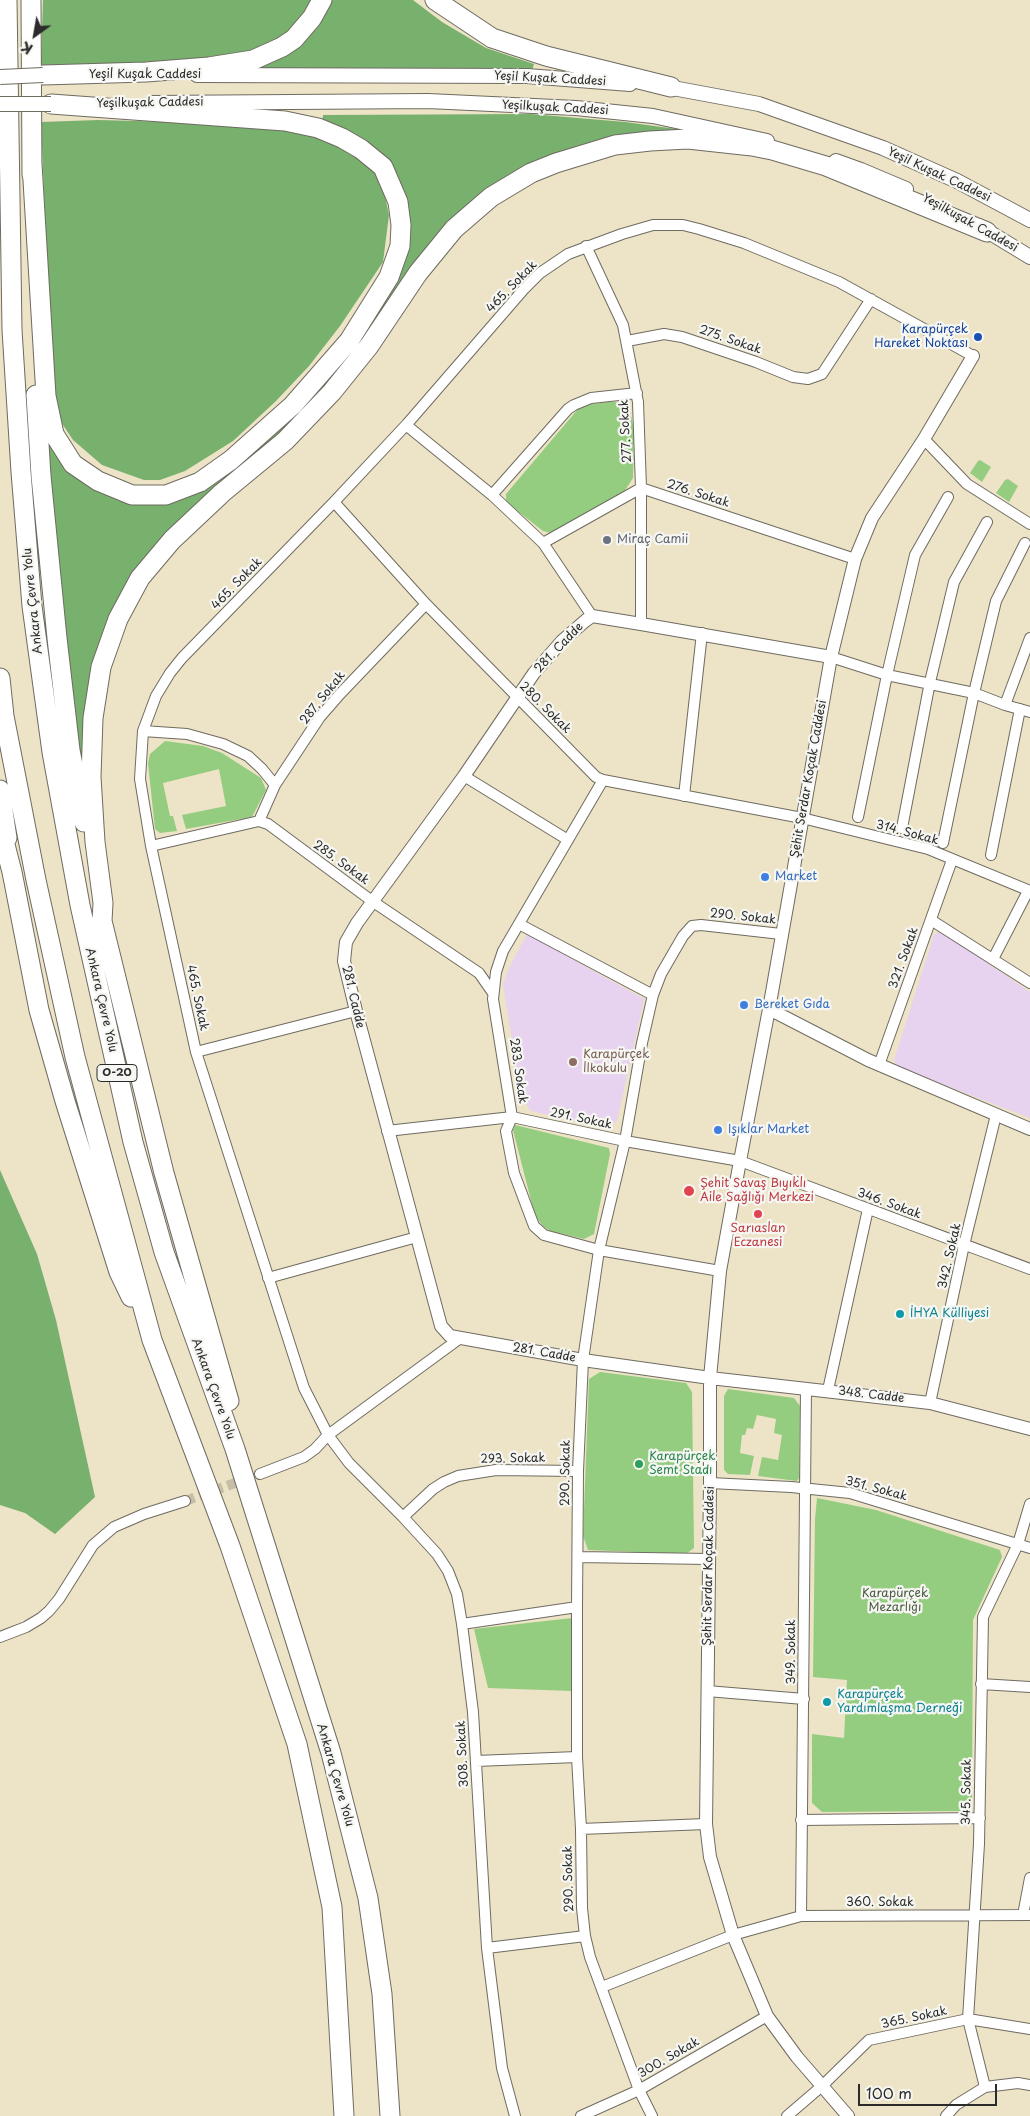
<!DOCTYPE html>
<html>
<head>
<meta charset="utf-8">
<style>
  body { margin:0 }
  #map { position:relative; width:1030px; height:2116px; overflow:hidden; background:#ede3c6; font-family:"Playpen Sans",sans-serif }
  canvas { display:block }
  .north { position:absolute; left:10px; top:10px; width:50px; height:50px; -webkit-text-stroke:4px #f6f6f2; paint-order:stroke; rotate:212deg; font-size:14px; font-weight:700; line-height:20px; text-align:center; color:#2b2b2b }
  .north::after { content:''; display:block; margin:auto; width:18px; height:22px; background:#2b2b2b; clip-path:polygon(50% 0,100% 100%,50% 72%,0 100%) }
  .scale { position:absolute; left:858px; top:2084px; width:139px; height:22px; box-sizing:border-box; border:2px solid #2b2b2b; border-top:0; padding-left:6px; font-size:15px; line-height:18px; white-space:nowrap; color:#2b2b2b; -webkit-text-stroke:4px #f6f6f2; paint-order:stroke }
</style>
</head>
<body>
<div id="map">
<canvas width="1030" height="2116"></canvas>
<div class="north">K</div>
<div class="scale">100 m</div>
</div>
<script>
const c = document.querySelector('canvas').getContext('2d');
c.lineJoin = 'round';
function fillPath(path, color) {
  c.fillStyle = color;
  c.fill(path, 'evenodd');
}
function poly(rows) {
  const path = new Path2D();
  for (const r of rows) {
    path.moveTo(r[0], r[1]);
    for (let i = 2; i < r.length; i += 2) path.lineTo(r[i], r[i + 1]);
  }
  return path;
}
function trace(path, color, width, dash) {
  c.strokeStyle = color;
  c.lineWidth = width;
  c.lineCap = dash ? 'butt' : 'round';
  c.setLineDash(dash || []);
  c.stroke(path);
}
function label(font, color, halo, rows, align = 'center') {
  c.font = font + ' "Playpen Sans",sans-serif';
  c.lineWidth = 4.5;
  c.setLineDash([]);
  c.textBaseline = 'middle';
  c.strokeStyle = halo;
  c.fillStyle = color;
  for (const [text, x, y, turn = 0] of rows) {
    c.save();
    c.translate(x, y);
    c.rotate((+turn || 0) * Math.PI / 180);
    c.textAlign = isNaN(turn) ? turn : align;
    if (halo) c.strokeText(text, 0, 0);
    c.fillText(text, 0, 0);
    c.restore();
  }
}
fillPath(poly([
  [940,931,1030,992,1030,1118,897,1067,894,1060,934,935],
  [527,934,644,999,617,1121,606,1128,531,1111,521,1097,503,984,509,968]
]), '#e7d2ef');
fillPath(poly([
  [607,402,621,402,628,407,630,411,634,430,633,478,624,492,551,533,543,531,506,502,506,494,578,409,586,405],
  [980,460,991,467,982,482,970,473,978,461],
  [1008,479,1018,486,1009,502,996,493,1005,480],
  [165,741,203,746,222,753,261,778,266,790,252,817,186,829,182,815,226,806,219,769,163,783,170,816,173,816,177,831,160,833,155,829,148,763,150,754],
  [515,1125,609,1148,610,1154,594,1234,584,1239,550,1231,543,1226,535,1216,513,1130],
  [600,1372,686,1383,692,1392,694,1548,686,1554,588,1550,583,1536,589,1379],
  [728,1389,794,1398,800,1406,799,1478,797,1481,758,1476,762,1457,778,1460,782,1435,774,1433,776,1419,757,1415,753,1429,747,1428,745,1435,742,1435,740,1453,754,1456,750,1475,728,1474,724,1470,724,1396],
  [817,1498,876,1510,1000,1550,1002,1557,973,1620,972,1798,962,1811,822,1812,812,1803,812,1734,844,1738,847,1680,813,1677,815,1519],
  [572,1618,571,1691,488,1688,474,1629]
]), '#95cd80');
fillPath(poly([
  [43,0,312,0,304,15,287,34,264,48,231,57,172,63,41,65],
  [328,0,413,0,442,22,486,48,534,64,531,74,254,73,255,65],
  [531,114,625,122,684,130,655,137,479,199,375,331,272,449,122,605,84,764,76,765,39,430,55,451,150,503,295,412,405,246,386,164,322,126,323,115],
  [98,120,290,125,328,134,371,165,383,187,389,215,383,262,340,326,309,366,276,401,233,441,185,471,160,480,144,480,102,465,73,440,59,419,52,385,41,122],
  [0,1170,37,1254,56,1320,95,1497,55,1534,25,1513,0,1505]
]), '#78b06e');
trace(poly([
  [185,1501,260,1474]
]), '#c6bea7', 10, [10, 5]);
const minor = poly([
  [586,246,623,325,638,402,641,488,641,624],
  [627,341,664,334,682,337,756,362,793,377,808,379,822,374,871,299],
  [406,425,492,495,543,543,592,616],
  [924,439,967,484,1030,524],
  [492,495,568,409,574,405,591,398,637,393],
  [334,502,426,604,596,777,603,780,802,818,928,849,1030,891],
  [543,543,641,488,855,559],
  [831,657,887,675,974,693,1005,705,1030,712],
  [1005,705,1030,638],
  [143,731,187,734,223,744,248,756,262,769,275,785],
  [464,776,568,840],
  [603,780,503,951,496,972,493,999,512,1117,506,1131,514,1173,534,1226,544,1235,599,1250,720,1271],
  [684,796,702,633],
  [858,817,887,675,915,555,948,497],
  [259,821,275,785,320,717,340,694,426,604],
  [902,828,930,682,954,582,987,522],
  [943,843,974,693,996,601,1025,543],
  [151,846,259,821,268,824,372,901,479,973,493,993],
  [991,855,1020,709],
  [931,920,1030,983],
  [519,924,653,995],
  [993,959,1028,891],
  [196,1052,356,1011],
  [879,1065,952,860],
  [387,1131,512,1117,625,1141,740,1161,1030,1269],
  [268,1278,417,1237],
  [828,1390,868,1209],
  [930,1403,964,1245,996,1115],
  [260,1474,304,1457,315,1449,328,1435,459,1339],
  [710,1483,791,1487,850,1493,1030,1548],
  [403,1517,433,1489,444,1482,458,1476,496,1470,578,1471],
  [578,1557,709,1559],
  [462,1624,577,1607],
  [0,1637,26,1627,41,1618,49,1611,59,1599,93,1545,114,1527,144,1514,185,1501],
  [981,1684,1030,1687],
  [707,1691,804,1699],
  [476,1761,577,1757],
  [801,1820,980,1818],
  [581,1829,706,1824],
  [1023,1915,1030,1878],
  [801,1916,806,1388],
  [487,1948,585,1936],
  [602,1987,733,1935,801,1916,1030,1915],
  [985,2087,968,2019,979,1844,983,1617,1018,1544,1030,1504],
  [515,2116,502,2068,487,1948,473,1712,462,1624,457,1594,448,1571,437,1554,403,1517,349,1463,328,1435,304,1388,196,1052,151,846,140,779,143,731,156,696,170,673,182,658,334,502,407,424,524,289,540,273,568,254,622,234,653,225,683,225,699,229,744,243,839,282,973,356],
  [581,2116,639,2090,767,2016],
  [652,2116,639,2090,590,1957,585,1936,582,1908,581,1829,577,1757,577,1607,578,1471,583,1360,599,1250,625,1141,642,1043,653,995,661,974,683,936,692,926,701,925,781,934],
  [787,2116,822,2086,869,2040,968,2019,1030,2029],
  [946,2116,956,2105,985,2087,1018,2083,1030,2085]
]);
const tertiary = poly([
  [831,657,641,624,592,616,585,621,562,641,534,673,464,776,357,923,346,942,344,961,356,1011,441,1326,450,1336,583,1360,710,1378,930,1403,1030,1429],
  [769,1009,868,1060,1030,1129],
  [848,2116,797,2057,767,2016,733,1935,710,1857,706,1824,710,1483,710,1378,720,1271,740,1161,769,1009,831,657,855,559,872,518,924,439,973,356]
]);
const secondary = poly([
  [197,75,527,76,630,84],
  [662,86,759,104,883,148,957,181,1030,220],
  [152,103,428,101,576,108,653,116,767,141],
  [836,161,861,170,906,189],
  [979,226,1030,257]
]);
const motorway = poly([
  [7,0,12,330,21,472,32,606,52,752,80,905,133,1142,164,1252,235,1449,331,1753,368,1898,382,1994,390,2116],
  [31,0,32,175],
  [435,0,492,38,546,56,671,87],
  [43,75,146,72,209,67,253,60,282,47,294,39,312,18,322,0],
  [32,164,46,396,54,434,73,464,98,481,132,495,166,495,200,482,231,460,293,405,349,341,389,277,400,246,401,225,398,202,383,167,361,149,342,138,318,128,285,121,51,104],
  [36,395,41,476,57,638,70,750,84,822],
  [0,678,4,716,36,880,75,1057,152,1340,230,1546,297,1744,332,1907,344,2116],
  [0,790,7,838],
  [0,825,12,872,39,1010,65,1101,119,1272,131,1297],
  [229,1401,164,1173,102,921,103,903,95,842,91,777,93,718,101,667,118,619,140,578,172,540,222,493,285,441,332,392,369,346,418,273,454,229,491,197,531,173,556,163,615,145,650,141,688,139,752,146,772,150,826,166,987,232]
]);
trace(minor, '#6f6b61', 12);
trace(tertiary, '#6f6b61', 14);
trace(secondary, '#6f6b61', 16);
trace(motorway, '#6f6b61', 21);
trace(minor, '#fff', 10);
trace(tertiary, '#fff', 12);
trace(secondary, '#fff', 14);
trace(motorway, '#fff', 19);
const secondaryBridge = poly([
  [0,77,43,75],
  [0,104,51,104]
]);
trace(secondaryBridge, '#6f6b61', 16, []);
trace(secondaryBridge, '#fff', 14);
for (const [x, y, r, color] of [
  [978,337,5,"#1a4fb4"],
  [607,540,5,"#6b7280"],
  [765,877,5,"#3f7fe0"],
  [744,1005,5,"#3f7fe0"],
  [573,1062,5,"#8d6e63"],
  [718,1130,5,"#3f7fe0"],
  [689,1191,6,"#e0444e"],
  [758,1214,5,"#e0444e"],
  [900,1314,5,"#0f9aa8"],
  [639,1464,5,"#2e9e5b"],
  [827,1702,5,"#0f9aa8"]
]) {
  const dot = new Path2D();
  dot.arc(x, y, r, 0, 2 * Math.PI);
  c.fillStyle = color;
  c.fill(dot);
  trace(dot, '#f6f6f2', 2);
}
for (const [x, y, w] of [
  [117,1073,40]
]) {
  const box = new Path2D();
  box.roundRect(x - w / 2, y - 8.5, w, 17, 4);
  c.fillStyle = '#f6f6f2';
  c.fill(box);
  trace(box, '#2b2b2b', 1);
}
label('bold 11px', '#2b2b2b', null, [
  ["O-20",117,1073]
]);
label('12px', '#2b2b2b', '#f6f6f2', [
  ["Yeşil Kuşak Caddesi",145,75],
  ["Yeşil Kuşak Caddesi",550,79,3],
  ["Yeşilkuşak Caddesi",150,103,-1],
  ["Yeşilkuşak Caddesi",555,108,3],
  ["Yeşil Kuşak Caddesi",939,175,25],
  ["Yeşilkuşak Caddesi",970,223,29],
  ["465. Sokak",512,287,-46],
  ["275. Sokak",730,340,19],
  ["277. Sokak",626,431,-93],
  ["276. Sokak",698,494,18],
  ["465. Sokak",237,584,-46],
  ["Ankara Çevre Yolu",33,601,-96],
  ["281. Cadde",559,648,-46],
  ["287. Sokak",323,698,-51],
  ["280. Sokak",545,708,45],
  ["Şehit Serdar Koçak Caddesi",809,779,-80],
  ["314. Sokak",907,833,15],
  ["285. Sokak",341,863,36],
  ["290. Sokak",743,917,6],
  ["321. Sokak",904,958,-70],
  ["281. Cadde",353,997,77],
  ["465. Sokak",197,998,78],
  ["Ankara Çevre Yolu",101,1000,77],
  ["283. Sokak",518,1071,82],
  ["291. Sokak",581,1119,12],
  ["346. Sokak",889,1204,20],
  ["342. Sokak",950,1256,-77],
  ["281. Cadde",544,1353,10],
  ["Ankara Çevre Yolu",213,1389,70],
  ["348. Cadde",871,1395,7],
  ["293. Sokak",513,1459,-1],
  ["290. Sokak",566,1473,-89],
  ["351. Sokak",876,1489,15],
  ["Şehit Serdar Koçak Caddesi",709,1566,-89],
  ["349. Sokak",792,1652,-90],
  ["308. Sokak",463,1754,-93],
  ["Ankara Çevre Yolu",335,1775,74],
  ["345. Sokak",967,1792,-89],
  ["290. Sokak",569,1879,-91],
  ["360. Sokak",880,1903],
  ["365. Sokak",914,2018,-12],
  ["300. Sokak",669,2058,-30]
]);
label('12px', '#164399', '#f6f6f2', [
  ["Karapürçek",968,330],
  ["Hareket Noktası",968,344]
], 'right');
label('12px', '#5b616d', '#f6f6f2', [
  ["Miraç Camii",617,540]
], 'left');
label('12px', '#366cbe', '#f6f6f2', [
  ["Market",775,877],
  ["Bereket Gıda",754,1005],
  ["Işıklar Market",728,1130]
], 'left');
label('12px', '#785e54', '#f6f6f2', [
  ["Karapürçek",583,1055],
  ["İlkokulu",583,1069]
], 'left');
label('12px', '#be3a42', '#f6f6f2', [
  ["Şehit Savaş Bıyıklı",700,1184],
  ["Aile Sağlığı Merkezi",700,1198],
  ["Sarıaslan",758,1229,"center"],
  ["Eczanesi",758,1243,"center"]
], 'left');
label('12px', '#0d838f', '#f6f6f2', [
  ["İHYA Külliyesi",910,1314],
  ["Karapürçek",837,1695],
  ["Yardımlaşma Derneği",837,1709]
], 'left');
label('12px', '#27864d', '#f6f6f2', [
  ["Karapürçek",649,1457],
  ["Semt Stadı",649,1471]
], 'left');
label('12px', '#4b5c44', '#f6f6f2', [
  ["Karapürçek",895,1594],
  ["Mezarlığı",895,1608]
]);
</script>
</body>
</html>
